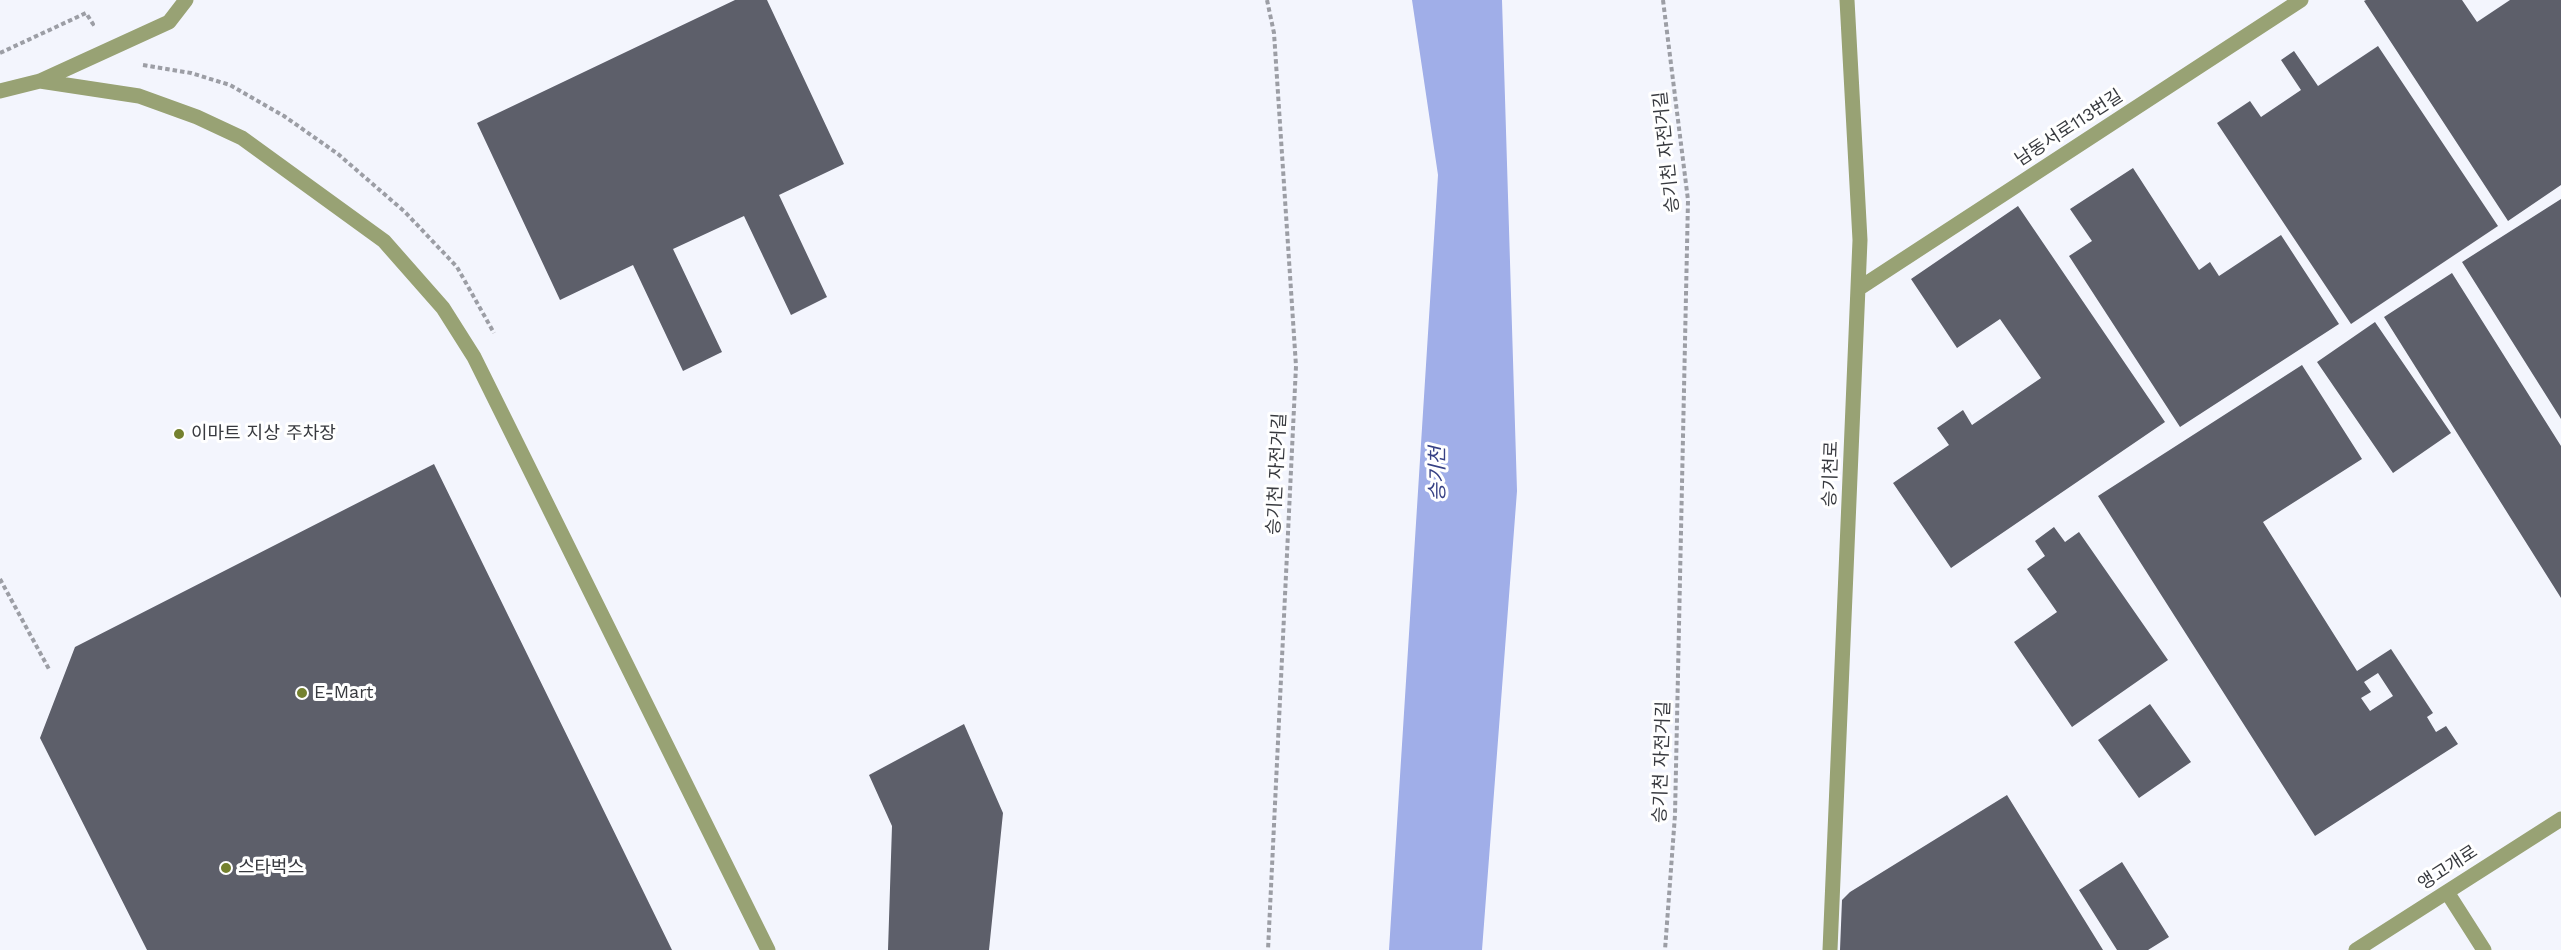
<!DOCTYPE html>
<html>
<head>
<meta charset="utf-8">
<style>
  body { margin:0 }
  canvas { display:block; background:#f3f5fd }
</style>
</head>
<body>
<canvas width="2561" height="950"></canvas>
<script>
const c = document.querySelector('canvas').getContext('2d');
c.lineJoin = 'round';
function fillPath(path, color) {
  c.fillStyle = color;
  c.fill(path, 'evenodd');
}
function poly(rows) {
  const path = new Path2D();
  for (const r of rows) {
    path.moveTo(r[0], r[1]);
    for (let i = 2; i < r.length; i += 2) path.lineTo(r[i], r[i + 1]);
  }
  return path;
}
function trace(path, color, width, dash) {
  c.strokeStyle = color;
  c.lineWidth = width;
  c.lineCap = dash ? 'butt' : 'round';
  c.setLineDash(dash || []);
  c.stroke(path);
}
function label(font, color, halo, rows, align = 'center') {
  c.font = font + ' "Work Sans","Noto Sans KR",sans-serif';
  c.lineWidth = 6;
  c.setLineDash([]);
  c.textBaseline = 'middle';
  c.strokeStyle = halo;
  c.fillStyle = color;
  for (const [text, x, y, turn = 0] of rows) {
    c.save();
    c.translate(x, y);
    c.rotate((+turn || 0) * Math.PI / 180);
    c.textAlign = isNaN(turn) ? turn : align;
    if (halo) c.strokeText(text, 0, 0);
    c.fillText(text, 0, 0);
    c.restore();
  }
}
fillPath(poly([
  [1412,0,1502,0,1517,491,1482,950,1389,950,1438,175]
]), '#a0aee8');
fillPath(poly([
  [735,0,767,0,844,164,779,195,827,297,791,315,744,216,673,249,722,352,683,371,633,265,560,300,477,123],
  [2366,0,2462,0,2477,22,2510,0,2561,0,2561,185,2508,221,2364,1],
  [2378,46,2498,226,2351,324,2217,123,2250,101,2261,117,2301,90,2281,60,2294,51,2318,86],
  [2133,168,2199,270,2210,262,2219,276,2281,235,2339,324,2180,427,2069,256,2092,241,2070,209],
  [2561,199,2561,419,2462,262],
  [2018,206,2165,422,1951,568,1893,483,1949,445,1937,428,1963,410,1972,425,2041,378,2000,319,1957,348,1911,279],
  [2452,273,2561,446,2561,598,2384,317],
  [2375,322,2451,433,2393,473,2317,362],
  [2302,365,2362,459,2263,522,2357,671,2391,649,2433,713,2427,717,2436,732,2446,726,2458,744,2315,836,2098,496],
  [2378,673,2393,696,2370,711,2361,698,2371,692,2364,682],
  [434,464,672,950,147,950,40,738,75,647],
  [2054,527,2065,542,2079,532,2168,660,2072,727,2014,642,2057,612,2027,569,2045,556,2035,541],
  [2150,704,2191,762,2139,798,2098,740],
  [964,724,1003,813,989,950,888,950,892,826,869,775],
  [2007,795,2103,950,1840,950,1842,900,1850,892],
  [2122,862,2169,937,2148,950,2117,950,2079,890]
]), '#5d5f6a');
trace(poly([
  [1267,0,1274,33,1296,366,1268,950],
  [1663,0,1688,200,1675,815,1665,950],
  [0,53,86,13,93,24,90,25],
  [143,65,191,73,230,85,284,116,338,154,405,212,457,267,494,333],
  [0,579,50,671]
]), '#9c9ea5', 4, [4.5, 3]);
trace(poly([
  [40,81,139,96,197,117,242,138,384,241,443,308,474,357,768,950],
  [0,91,40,81,169,22,186,0],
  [1858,289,2301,0],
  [2447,892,2484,950],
  [1830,950,1860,240,1847,0],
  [2356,950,2561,819]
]), '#98a274', 15);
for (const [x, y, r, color] of [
  [179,434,6,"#74812f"],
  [302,693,6,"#74812f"],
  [226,868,6,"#74812f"]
]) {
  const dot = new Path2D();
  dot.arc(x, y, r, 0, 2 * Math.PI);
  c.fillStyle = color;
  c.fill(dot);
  trace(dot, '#fff', 2);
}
label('18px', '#383a3f', '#fff', [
  ["남동서로113번길",2069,128,-33],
  ["승기천 자전거길",1667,152,-96],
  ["승기천 자전거길",1277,474,-87],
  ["승기천로",1831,474,-88],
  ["승기천 자전거길",1662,762,-88],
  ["앵고개로",2448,868,-33]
]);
label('18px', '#383a3f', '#fff', [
  ["이마트 지상 주차장",191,434],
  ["E-Mart",314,693],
  ["스타벅스",238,868]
], 'left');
label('italic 20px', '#364084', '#fff', [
  ["승기천",1438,474,-90]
]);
</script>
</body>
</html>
